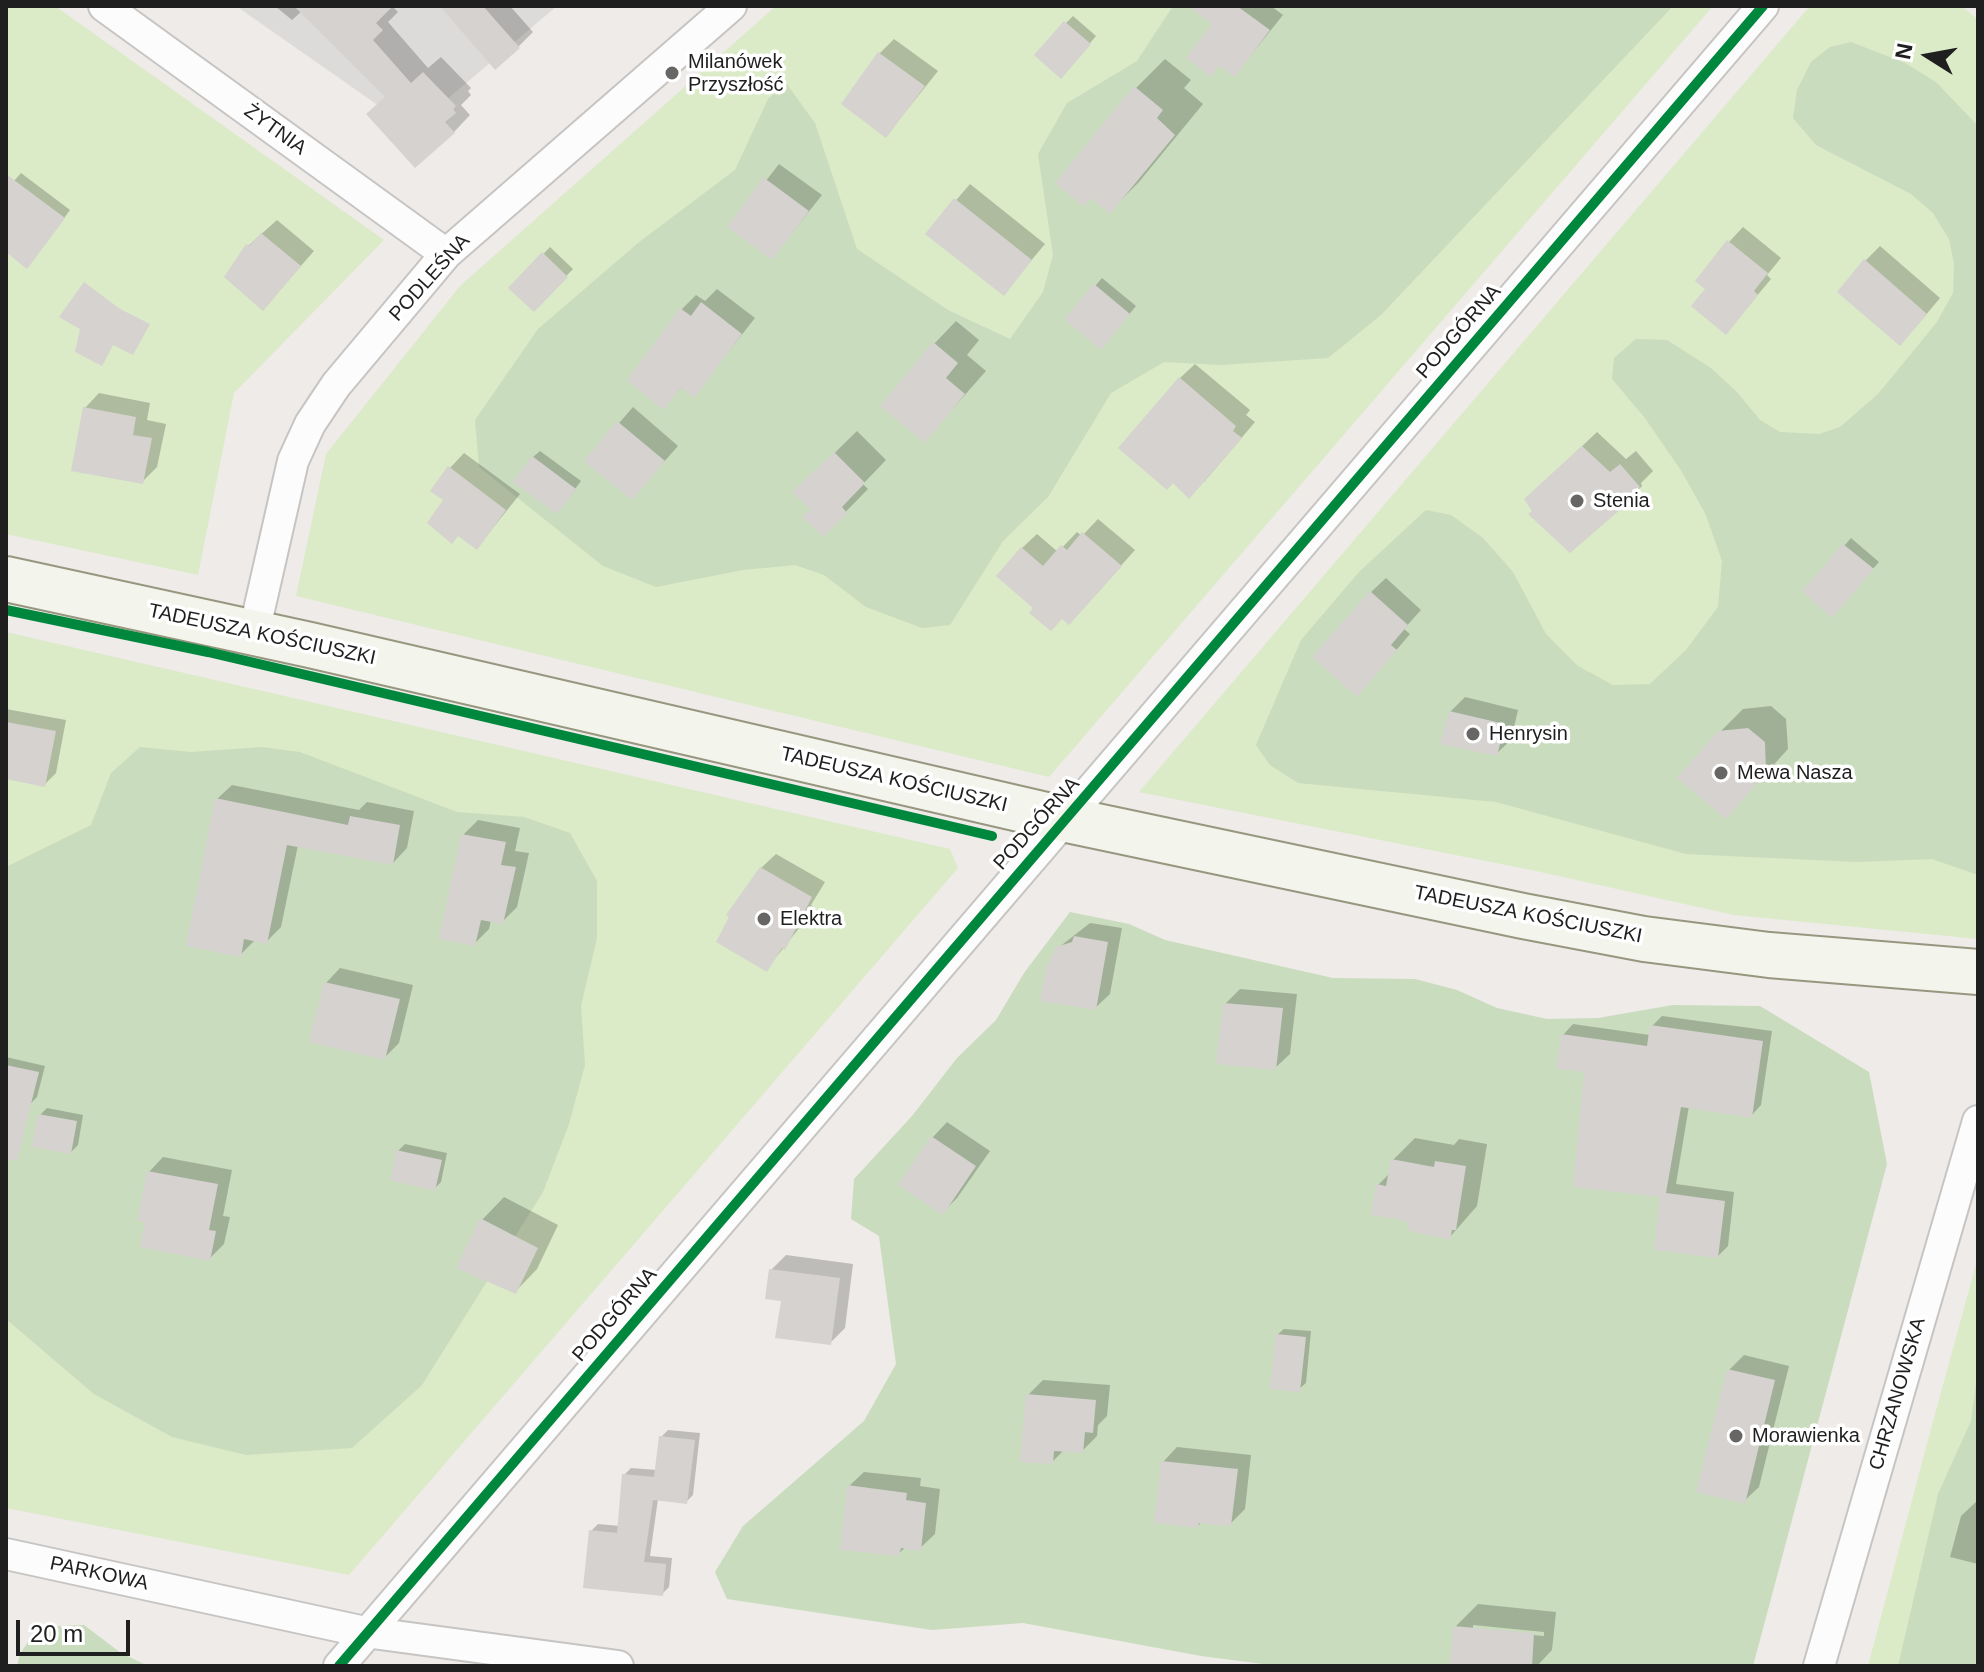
<!DOCTYPE html>
<html>
<head>
<meta charset="utf-8">
<style>
  body { margin:0 }
  #map { position:relative; width:1984px; height:1672px; overflow:hidden; background:#eeebe8; font-family:Helvetica,sans-serif }
  canvas { display:block }
  .frame { position:absolute; inset:0; border:8px solid #1f1f1f; pointer-events:none }
  .north { position:absolute; left:1888px; top:16px; width:80px; height:80px; -webkit-text-stroke:6px #fff; paint-order:stroke; rotate:281deg; font-size:22px; font-weight:700; line-height:32px; text-align:center; color:#1f1f1f }
  .north::after { content:''; display:block; margin:auto; width:28px; height:36px; background:#1f1f1f; clip-path:polygon(50% 0,100% 100%,50% 72%,0 100%) }
  .scale { position:absolute; left:16px; top:1620px; width:114px; height:36px; box-sizing:border-box; border:4px solid #1f1f1f; border-top:0; padding-left:10px; font-size:24px; line-height:28px; white-space:nowrap; color:#1f1f1f; -webkit-text-stroke:6px #fff; paint-order:stroke }
</style>
</head>
<body>
<div id="map">
<canvas width="1984" height="1672"></canvas>
<div class="frame"></div>
<div class="north">N</div>
<div class="scale">20 m</div>
</div>
<script>
const c = document.querySelector('canvas').getContext('2d');
c.lineJoin = 'round';
function fillPath(path, color) {
  c.fillStyle = color;
  c.fill(path, 'evenodd');
}
function poly(rows) {
  const path = new Path2D();
  for (const r of rows) {
    path.moveTo(r[0], r[1]);
    for (let i = 2; i < r.length; i += 2) path.lineTo(r[i], r[i + 1]);
  }
  return path;
}
function trace(path, color, width, dash) {
  c.strokeStyle = color;
  c.lineWidth = width;
  c.lineCap = dash ? 'butt' : 'round';
  c.setLineDash(dash || []);
  c.stroke(path);
}
function label(font, color, halo, rows, align = 'center') {
  c.font = font + ' Helvetica,sans-serif';
  c.lineWidth = 7;
  c.setLineDash([]);
  c.textBaseline = 'middle';
  c.strokeStyle = halo;
  c.fillStyle = color;
  for (const [text, x, y, turn = 0] of rows) {
    c.save();
    c.translate(x, y);
    c.rotate((+turn || 0) * Math.PI / 180);
    c.textAlign = isNaN(turn) ? turn : align;
    if (halo) c.strokeText(text, 0, 0);
    c.fillText(text, 0, 0);
    c.restore();
  }
}
fillPath(poly([
  [236,6,557,6,412,129]
]), '#dddbd9');
fillPath(poly([
  [6,6,55,6,384,240,234,393,198,575,6,534],
  [776,6,1713,6,1049,777,296,596,326,454,460,286],
  [1810,6,1962,6,1978,20,1978,939,1734,915,1536,871,1139,792],
  [6,632,950,849,958,868,349,1575,6,1508],
  [1978,1257,1978,1666,1868,1666,1928,1440]
]), '#dbeac7');
fillPath(poly([
  [1173,6,1673,6,1381,315,1328,358,1221,365,1164,362,1111,393,1048,497,1003,541,950,625,922,628,866,607,824,575,795,565,743,570,656,587,603,566,479,467,475,420,538,329,638,243,735,170,768,99,786,83,815,123,857,249,948,310,1010,339,1043,292,1053,255,1038,154,1067,103,1137,61],
  [1851,42,1905,63,1936,82,1978,126,1978,875,1932,859,1857,862,1686,854,1496,802,1298,783,1270,765,1256,745,1301,640,1359,572,1426,510,1451,515,1483,538,1513,572,1546,634,1578,666,1613,685,1650,684,1686,650,1718,607,1722,561,1706,515,1682,472,1645,418,1612,379,1614,358,1636,339,1667,340,1711,368,1737,392,1760,420,1780,432,1819,434,1840,427,1879,393,1937,322,1953,293,1954,264,1949,239,1933,213,1911,194,1816,145,1793,118,1797,90,1811,62,1830,47],
  [140,747,191,752,262,747,300,752,457,812,524,817,570,833,597,881,597,938,581,1006,585,1065,569,1124,543,1192,422,1385,352,1448,246,1455,172,1437,94,1394,6,1319,6,867,91,825,111,773],
  [1070,912,1129,924,1165,940,1333,978,1415,979,1457,990,1497,1008,1547,1019,1598,1018,1673,1005,1760,1006,1869,1072,1887,1164,1753,1666,1279,1666,1201,1656,1023,1623,932,1630,727,1599,715,1572,743,1526,864,1421,896,1364,879,1236,851,1219,854,1179,912,1116,957,1058,996,1020,1024,973],
  [1978,1370,1978,1666,1898,1666,1938,1494,1971,1421],
  [84,1625,121,1653,148,1666,17,1666,20,1654,38,1627]
]), '#c9dcbd');
fillPath(poly([
  [275,6,392,6,398,12,388,22,428,68,441,57,471,88,468,91,471,95,461,105,470,115,454,132,387,96,302,11,292,20],
  [442,6,510,6,533,32,518,47],
  [1205,6,1271,6,1283,15,1235,75],
  [1073,16,1096,36,1068,69,1066,23],
  [894,39,938,71,886,136,879,54],
  [1165,59,1191,80,1184,88,1203,104,1139,182,1110,211,1136,88],
  [779,164,822,195,772,258,730,227],
  [21,173,70,210,34,259,6,250,6,190],
  [970,184,1045,244,1004,293,928,233],
  [277,220,314,251,277,293,248,246],
  [1743,227,1781,258,1767,275,1771,279,1726,333,1707,289,1729,242],
  [1880,246,1940,298,1914,329,1865,261],
  [550,247,573,269,534,309,511,288],
  [1102,278,1136,306,1107,341,1067,319],
  [717,289,755,318,694,395,683,386,663,407,682,309,696,295,705,301],
  [956,321,979,340,967,355,986,371,925,440,934,344],
  [1195,364,1250,410,1246,415,1255,422,1204,482,1180,378],
  [99,393,150,403,147,420,166,424,157,467,142,482,85,408],
  [633,407,678,446,632,498,587,460],
  [857,431,886,460,863,484,868,489,823,535,812,509,795,492],
  [1597,432,1626,459,1636,451,1653,471,1641,483,1642,486,1628,501,1534,510,1542,484],
  [540,451,581,481,563,505,533,457],
  [464,453,520,494,477,548,459,534,446,500,450,468],
  [1098,519,1135,550,1083,608,1063,617,1036,607,1022,548,1037,534,1058,552,1077,532,1082,536],
  [1851,538,1879,562,1838,608,1805,591],
  [1386,578,1421,610,1404,629,1410,634,1371,680,1371,592],
  [1465,697,1518,710,1511,740,1496,754,1450,712],
  [1771,706,1786,719,1788,749,1726,817,1720,732,1743,709],
  [6,709,66,720,56,773,44,785,6,777],
  [232,785,359,810,367,802,414,811,407,848,393,863,298,845,281,927,266,942,255,940,240,955,217,799],
  [478,820,520,828,515,851,529,853,517,907,502,922,491,920,489,929,474,944,463,835],
  [776,854,825,882,811,905,815,908,766,970,761,868],
  [1090,923,1122,928,1110,994,1095,1008,1058,948],
  [340,968,413,985,399,1043,384,1058,326,983],
  [1240,989,1297,994,1290,1054,1275,1068,1225,1004],
  [1662,1016,1772,1031,1761,1105,1751,1116,1689,1106,1676,1184,1734,1192,1728,1246,1718,1256,1662,1195,1563,1035,1573,1024,1650,1035,1652,1026],
  [6,1057,45,1066,37,1097,30,1104,6,1099],
  [47,1108,83,1115,78,1145,71,1152,40,1115],
  [947,1122,990,1151,957,1198,943,1212,901,1184,933,1137],
  [1415,1138,1454,1145,1459,1139,1487,1144,1477,1206,1449,1238,1408,1220,1378,1185,1390,1173,1393,1160],
  [405,1144,447,1153,441,1182,434,1189,398,1151],
  [163,1157,232,1170,223,1216,230,1217,224,1244,209,1259,147,1221,149,1172],
  [504,1197,558,1225,537,1269,515,1292,482,1220],
  [786,1255,853,1264,845,1328,830,1343,783,1300,771,1270],
  [1284,1329,1311,1331,1306,1383,1299,1389,1277,1335],
  [1744,1355,1789,1366,1759,1487,1744,1501,1729,1370],
  [1043,1380,1110,1385,1107,1416,1098,1425,1097,1436,1082,1451,1064,1450,1052,1462,1028,1395],
  [668,1430,700,1433,693,1495,686,1502,658,1499,650,1556,672,1558,669,1587,662,1594,591,1531,598,1524,620,1526,624,1475,631,1468,657,1470,661,1437],
  [1177,1447,1251,1455,1245,1509,1230,1524,1202,1521,1198,1526,1163,1462],
  [864,1472,921,1478,920,1486,940,1489,935,1534,920,1548,906,1547,898,1554,849,1486],
  [1978,1500,1978,1564,1950,1557,1961,1516],
  [1478,1604,1556,1612,1552,1650,1537,1666,1452,1666,1455,1627],
  [1473,1625,1544,1632,1544,1636,1473,1630]
]), '#0003');
fillPath(poly([
  [294,6,393,6,376,23,383,30,373,40,411,83,423,72,456,106,453,109,456,113,445,122,455,133,415,168,366,114,385,97],
  [440,6,483,6,520,48,495,70],
  [1188,6,1237,6,1270,30,1235,77,1219,66,1211,77,1186,58,1212,24],
  [1064,21,1091,44,1061,79,1034,55],
  [878,52,925,86,886,138,841,104],
  [1134,86,1163,110,1157,118,1175,135,1110,214,1091,198,1084,207,1055,183],
  [6,174,65,218,27,269,6,252],
  [763,177,809,211,772,260,727,227],
  [954,198,1032,260,1004,296,925,234],
  [261,233,301,266,263,311,224,277,246,244,249,246],
  [1727,240,1768,273,1754,291,1758,295,1726,335,1691,306,1705,289,1695,281],
  [542,252,568,277,534,312,508,288],
  [1864,259,1927,314,1900,346,1837,292],
  [84,282,120,309,150,324,133,355,113,345,102,366,75,352,80,329,59,317],
  [1094,284,1130,314,1101,350,1064,319],
  [701,302,742,334,694,398,681,388,663,410,627,380,680,308,691,316],
  [933,342,958,363,946,378,965,394,925,443,880,406],
  [1179,377,1236,426,1233,431,1242,438,1189,499,1173,483,1167,490,1118,448],
  [83,407,136,417,133,435,152,438,143,484,71,471],
  [617,421,665,461,632,500,584,461],
  [1582,446,1610,472,1620,464,1640,487,1627,498,1629,502,1570,553,1528,514,1532,511,1524,499],
  [834,452,865,483,842,507,847,513,823,537,802,517,810,509,792,492],
  [532,456,576,489,557,514,513,482],
  [448,466,506,510,477,550,458,536,452,544,427,523,443,500,430,491],
  [1082,532,1122,566,1069,625,1062,619,1051,631,1029,613,1033,608,996,576,1021,547,1043,566,1061,545,1067,550],
  [1843,544,1874,569,1832,618,1802,591],
  [1370,591,1408,625,1391,645,1397,650,1357,697,1312,657],
  [1449,711,1505,724,1497,756,1440,744],
  [6,722,56,731,45,787,6,779],
  [1748,728,1765,742,1766,773,1726,819,1677,778,1718,731],
  [215,798,348,825,350,816,400,825,393,865,287,845,267,944,244,939,241,957,186,946],
  [461,834,506,842,501,865,516,867,503,924,481,920,475,946,439,939],
  [760,867,812,897,785,950,782,948,767,972,716,942,729,917,726,915],
  [1074,936,1108,942,1096,1010,1040,1001,1046,969,1056,947,1072,942],
  [324,982,400,999,385,1060,309,1042],
  [1223,1003,1283,1008,1276,1070,1216,1064],
  [1650,1025,1763,1041,1752,1118,1681,1107,1666,1193,1725,1201,1718,1258,1654,1250,1660,1197,1573,1187,1584,1072,1556,1069,1561,1034,1647,1046],
  [6,1065,39,1072,17,1160,6,1159],
  [38,1114,77,1121,71,1154,32,1147],
  [931,1136,976,1166,943,1215,898,1185],
  [396,1150,442,1160,435,1191,390,1180],
  [1391,1159,1434,1167,1435,1161,1466,1166,1456,1230,1452,1230,1450,1240,1409,1231,1406,1221,1371,1215,1376,1184,1386,1186],
  [147,1171,218,1184,209,1230,216,1231,210,1261,140,1247,145,1222,137,1221],
  [480,1218,538,1248,516,1294,456,1268],
  [769,1269,840,1278,831,1345,775,1338,781,1301,765,1299],
  [1276,1334,1306,1337,1300,1392,1270,1389],
  [1727,1369,1775,1380,1745,1504,1696,1492],
  [1026,1394,1096,1400,1093,1433,1085,1432,1083,1453,1054,1451,1053,1464,1020,1462],
  [659,1436,695,1440,687,1504,653,1500,644,1562,666,1564,663,1596,583,1588,589,1530,617,1533,622,1474,654,1477],
  [1161,1461,1238,1469,1231,1526,1199,1523,1198,1528,1154,1523],
  [847,1485,907,1493,906,1500,926,1503,921,1551,901,1548,899,1556,840,1550],
  [1453,1626,1534,1633,1532,1666,1450,1666]
]), '#d5d2cf');
const street = poly([
  [104,6,446,254],
  [254,632,293,461,310,424,336,385,446,254,731,6],
  [6,1554,365,1632,618,1666],
  [339,1666,1763,6],
  [1819,1666,1978,1121]
]);
const secondary = poly([
  [6,579,310,645,1063,819,1523,916,1644,939,1769,955,1978,972]
]);
trace(street, '#c6c5c4', 34);
trace(secondary, '#979780', 48);
trace(street, '#fcfcfc', 30);
trace(secondary, '#f3f4eb', 44);
trace(poly([
  [6,610,208,652,992,836],
  [339,1666,1763,6]
]), '#00873e', 10);
for (const [x, y, r, color] of [
  [672,73,8,"#676665"],
  [1577,501,8,"#676665"],
  [1473,734,8,"#676665"],
  [1721,773,8,"#676665"],
  [764,919,8,"#676665"],
  [1736,1436,8,"#676665"]
]) {
  const dot = new Path2D();
  dot.arc(x, y, r, 0, 2 * Math.PI);
  c.fillStyle = color;
  c.fill(dot);
  trace(dot, '#fff', 3);
}
label('20px', '#1f1f1f', '#fff', [
  ["Milanówek",688,62],
  ["Przyszłość",688,85],
  ["Stenia",1593,501],
  ["Henrysin",1489,734],
  ["Mewa Nasza",1737,773],
  ["Elektra",780,919],
  ["Morawienka",1752,1436]
], 'left');
label('20px', '#1f1f1f', '#fff', [
  ["ŻYTNIA",275,130,36],
  ["PODLEŚNA",430,278,-48],
  ["PODGÓRNA",1459,332,-49],
  ["TADEUSZA KOŚCIUSZKI",262,635,12],
  ["TADEUSZA KOŚCIUSZKI",894,780,13],
  ["PODGÓRNA",1037,824,-48],
  ["TADEUSZA KOŚCIUSZKI",1528,915,11],
  ["PODGÓRNA",615,1315,-49],
  ["CHRZANOWSKA",1898,1394,-74],
  ["PARKOWA",99,1574,12]
]);
</script>
</body>
</html>
